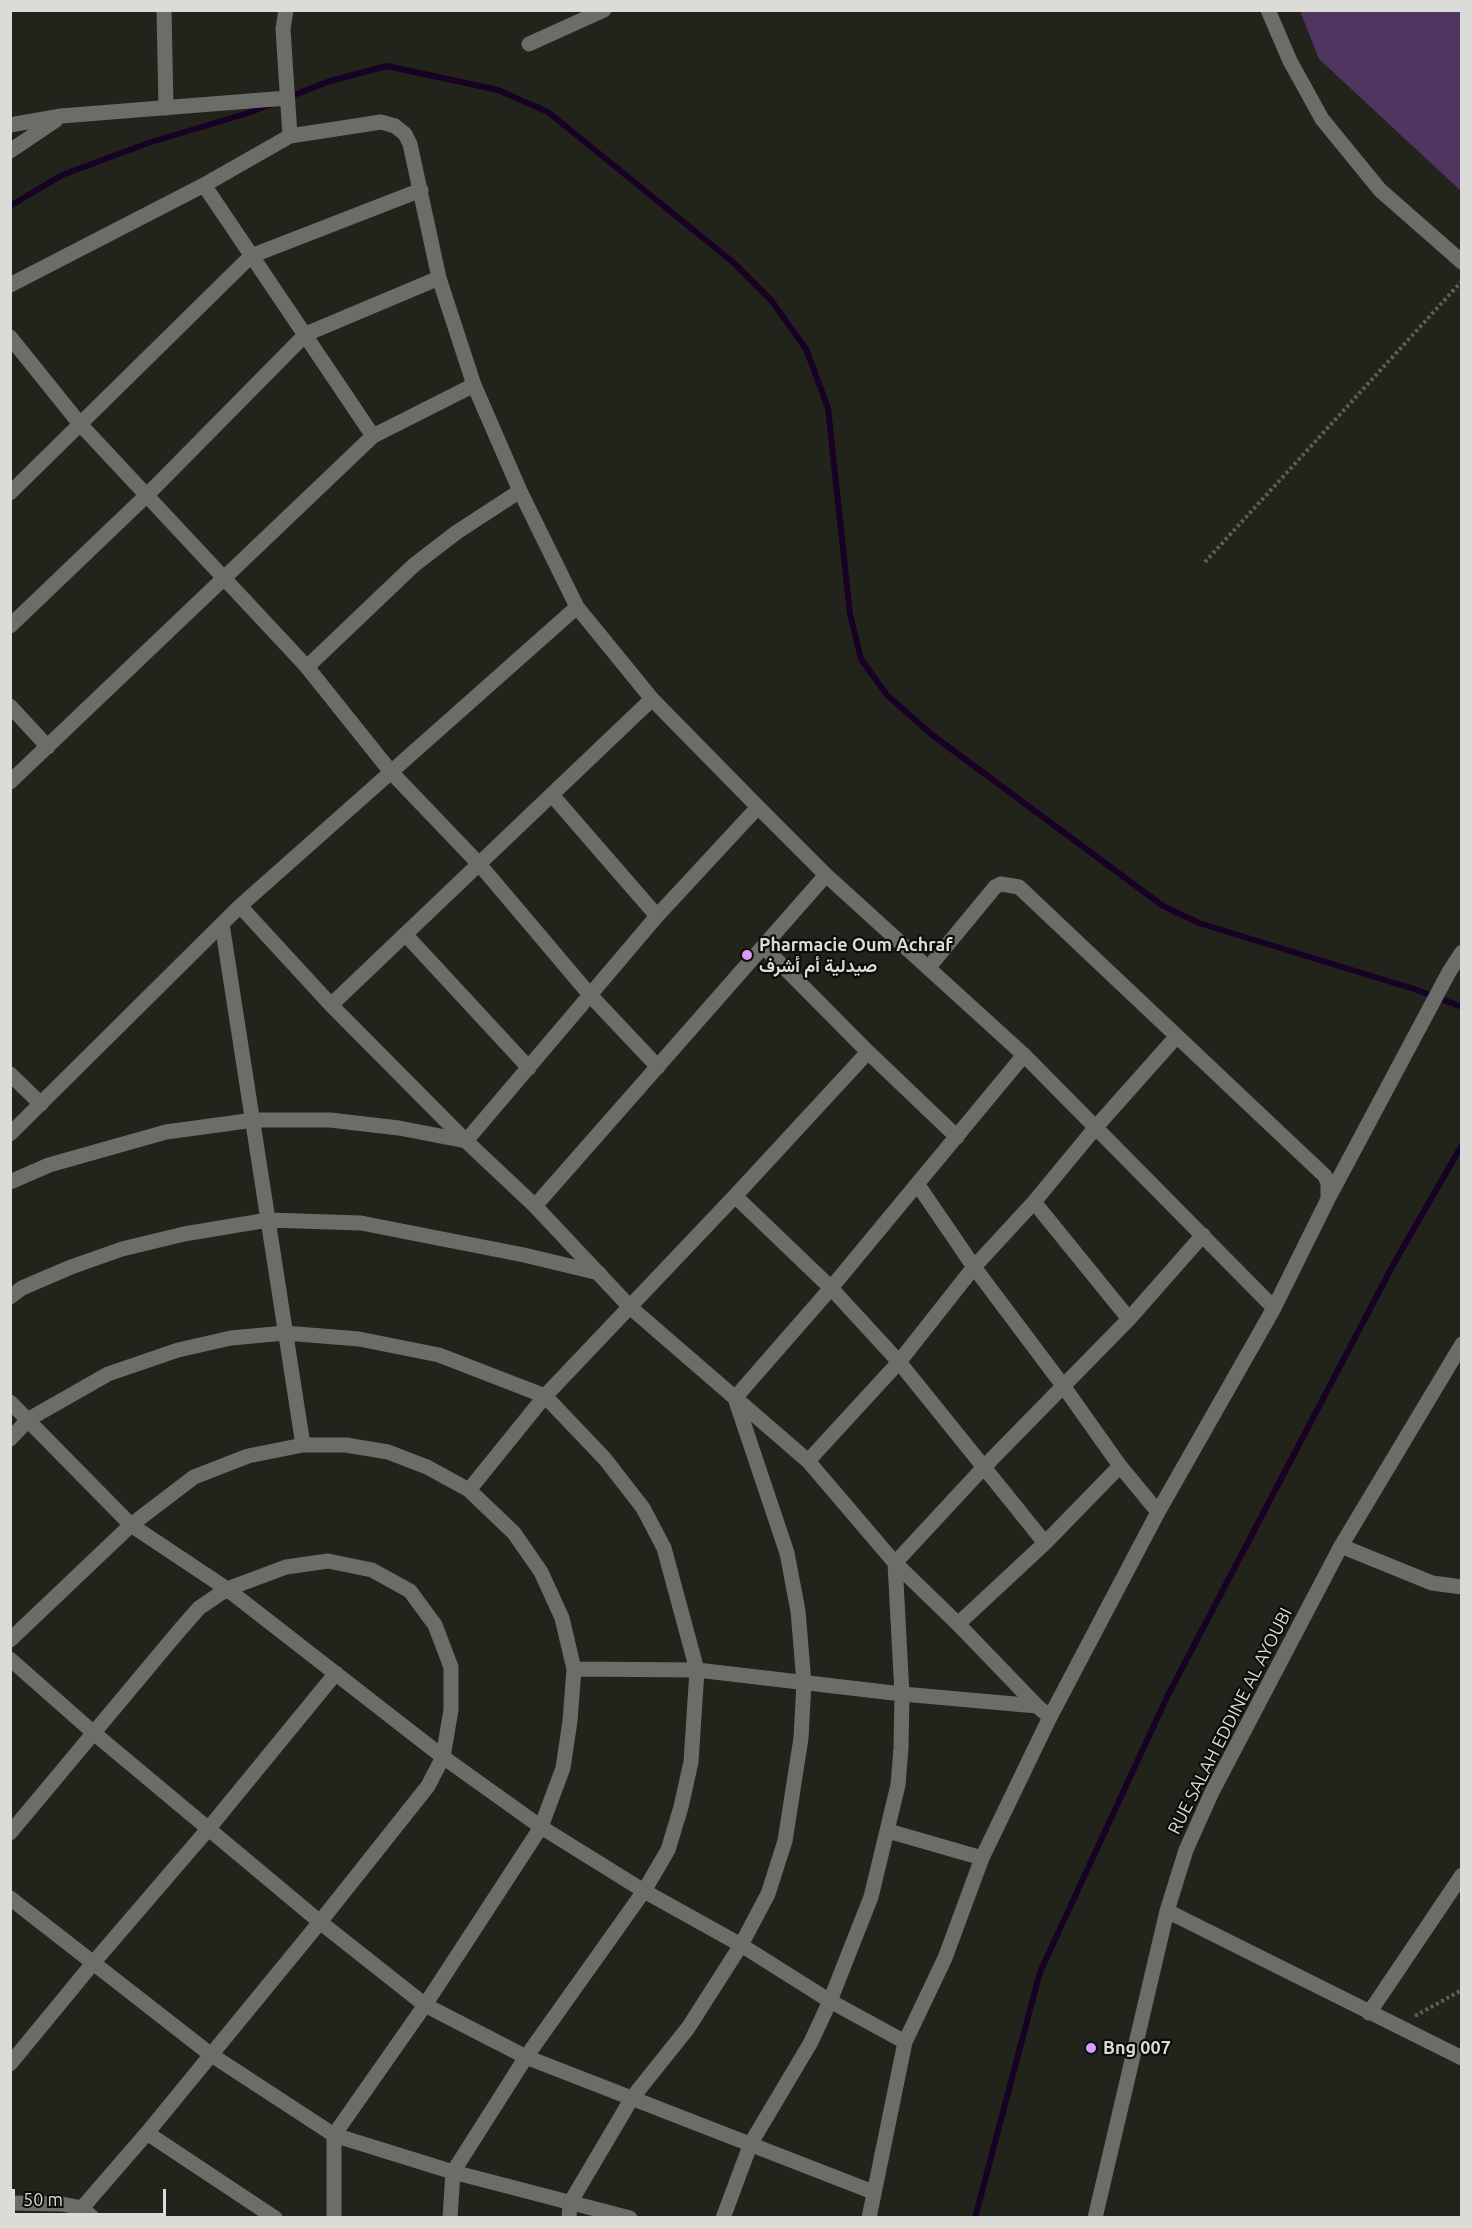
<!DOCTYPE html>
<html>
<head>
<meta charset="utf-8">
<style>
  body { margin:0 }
  #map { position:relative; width:1472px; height:2228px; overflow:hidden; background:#22241b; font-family:Ubuntu,sans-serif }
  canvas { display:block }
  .frame { position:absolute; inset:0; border:12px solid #dbdcd7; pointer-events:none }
  .scale { position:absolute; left:12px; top:2189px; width:154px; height:27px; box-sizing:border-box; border:3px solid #dbdcd7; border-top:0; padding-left:8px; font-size:18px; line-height:21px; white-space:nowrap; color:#dbdcd7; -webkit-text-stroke:4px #0c0d09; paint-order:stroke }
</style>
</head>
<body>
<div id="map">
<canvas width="1472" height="2228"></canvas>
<div class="frame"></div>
<div class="scale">50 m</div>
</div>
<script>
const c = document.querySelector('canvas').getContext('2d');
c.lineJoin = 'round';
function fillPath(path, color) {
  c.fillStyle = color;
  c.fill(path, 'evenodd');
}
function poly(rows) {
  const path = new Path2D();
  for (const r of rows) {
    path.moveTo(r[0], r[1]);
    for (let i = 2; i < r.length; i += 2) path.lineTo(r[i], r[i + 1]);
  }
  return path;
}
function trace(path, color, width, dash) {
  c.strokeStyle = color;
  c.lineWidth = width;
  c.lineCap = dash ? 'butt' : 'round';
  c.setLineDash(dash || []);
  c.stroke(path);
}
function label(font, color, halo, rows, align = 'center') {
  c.font = font + ' Ubuntu,Vazirmatn,sans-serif';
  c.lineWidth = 4.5;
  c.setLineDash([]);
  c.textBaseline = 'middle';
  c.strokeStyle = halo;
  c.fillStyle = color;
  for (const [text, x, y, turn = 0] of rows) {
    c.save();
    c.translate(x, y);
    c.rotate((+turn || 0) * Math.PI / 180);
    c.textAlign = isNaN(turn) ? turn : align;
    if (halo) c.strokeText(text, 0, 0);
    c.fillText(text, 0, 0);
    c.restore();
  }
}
fillPath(poly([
  [1300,11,1461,11,1461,191,1319,59]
]), '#503560');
trace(poly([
  [289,97,330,81,387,66,498,90,548,112,734,263,771,300,806,349,828,408,850,614,861,659,887,695,931,734,1163,906,1199,923,1414,989,1462,1007],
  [10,206,62,175,148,143,248,113,269,105],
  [975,2218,1040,1972,1168,1695,1393,1265,1462,1145]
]), '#180125', 6);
trace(poly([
  [1205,562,1462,281],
  [1415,2016,1462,1990]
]), '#5d5f57', 4, [3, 3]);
trace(poly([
  [164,10,166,108],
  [286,10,283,29,290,136],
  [1268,10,1290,61,1322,119,1380,190,1462,262],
  [529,44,604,10],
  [10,125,61,116,287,98],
  [10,151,56,120],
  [204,185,373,436],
  [10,285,204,185,290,136,381,122,395,126,405,134,410,144,439,278,474,385,520,491,577,607,652,699,758,807,826,875,1024,1055,1274,1308],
  [10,337,80,424,307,667,391,772,480,865,590,995,658,1067],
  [10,493,251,256,421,190],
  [10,626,148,494,306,334,439,278],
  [307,667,414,565,457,532,520,491],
  [10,706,48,747],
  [10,782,373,436,474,385],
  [552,795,657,916],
  [240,906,331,1005,466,1141,535,1206,630,1307,808,1461,895,1563,958,1624,1037,1706,1050,1717],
  [222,924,303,1445],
  [405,934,529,1068],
  [764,947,868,1052,957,1137],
  [929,967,995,887,1001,884,1019,887,1325,1176,1328,1183,1328,1199],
  [331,1005,652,699],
  [10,1074,41,1104],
  [10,1134,240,906,577,607],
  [10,1182,49,1165,166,1132,254,1120,330,1120,399,1128,466,1141,657,916,758,807],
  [918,1185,974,1267,1064,1387,1120,1466,1158,1512],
  [735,1196,831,1288,899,1362,1045,1543],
  [1034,1202,1129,1319],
  [535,1206,826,875],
  [10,1297,22,1288,71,1267,122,1249,184,1234,268,1220,361,1223,524,1255,599,1273],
  [10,1402,131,1525,227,1589,443,1757,541,1827,644,1891,741,1945,830,2001,905,2042],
  [10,1439,29,1419,108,1374,178,1350,231,1338,285,1333,359,1339,439,1355,545,1396,605,1459,643,1508,664,1548,697,1670,691,1762,681,1807,668,1850,644,1891,526,2057,453,2172,450,2218],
  [808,1461,899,1362,974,1267,1034,1202,1096,1127,1177,1036],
  [469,1490,545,1396,735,1196,868,1052],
  [1341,1546,1432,1583,1462,1587],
  [958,1624,1045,1543,1120,1466],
  [10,1640,131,1525,194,1477,248,1456,303,1445,346,1445,388,1452,427,1467,469,1490,514,1533,541,1572,562,1618,574,1669,570,1721,563,1768,541,1827,425,2005,334,2135,334,2218],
  [10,1659,95,1734,320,1922,425,2005,526,2057,873,2192],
  [574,1669,697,1670,902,1694,1037,1706],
  [888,1831,982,1858],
  [10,1833,178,1632,199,1608,227,1589,286,1567,328,1561,372,1570,410,1591,435,1625,451,1667,451,1710,443,1757,428,1786,320,1922,147,2133,82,2208],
  [10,1898,210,2054,334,2135,453,2172,630,2218],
  [1167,1911,1462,2058],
  [1369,2013,1462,1875],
  [10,2064,94,1962,209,1828,336,1673],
  [147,2133,275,2218],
  [10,2203,62,2204,82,2208,93,2218],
  [569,2218,570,2203,632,2098,688,2028,741,1945,768,1894,785,1841,801,1738,804,1683,798,1611,787,1553,735,1398,831,1288,1024,1055],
  [723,2218,751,2143,811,2042,830,2001,871,1897,898,1785,901,1748,902,1694,895,1563,984,1467,1129,1319,1203,1235],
  [869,2218,905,2042,945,1958,982,1858,1050,1717,1158,1512,1274,1308,1328,1199,1449,972,1462,952],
  [1095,2218,1167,1911,1186,1850,1212,1792,1341,1546,1462,1344]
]), '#6c6d69', 15);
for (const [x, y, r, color] of [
  [747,955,6,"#d79bf9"],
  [1091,2048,6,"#d79bf9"]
]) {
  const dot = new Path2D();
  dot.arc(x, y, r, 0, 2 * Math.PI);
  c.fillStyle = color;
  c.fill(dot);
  trace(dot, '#0c0d09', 2);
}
label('bold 18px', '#dbdcd7', '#0c0d09', [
  ["Pharmacie Oum Achraf",759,945],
  ["صيدلية أم أشرف",759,966],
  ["Bng 007",1103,2048]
], 'left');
label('18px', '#dbdcd7', '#0c0d09', [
  ["RUE SALAH EDDINE AL AYOUBI",1230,1721,-63]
]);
</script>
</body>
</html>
